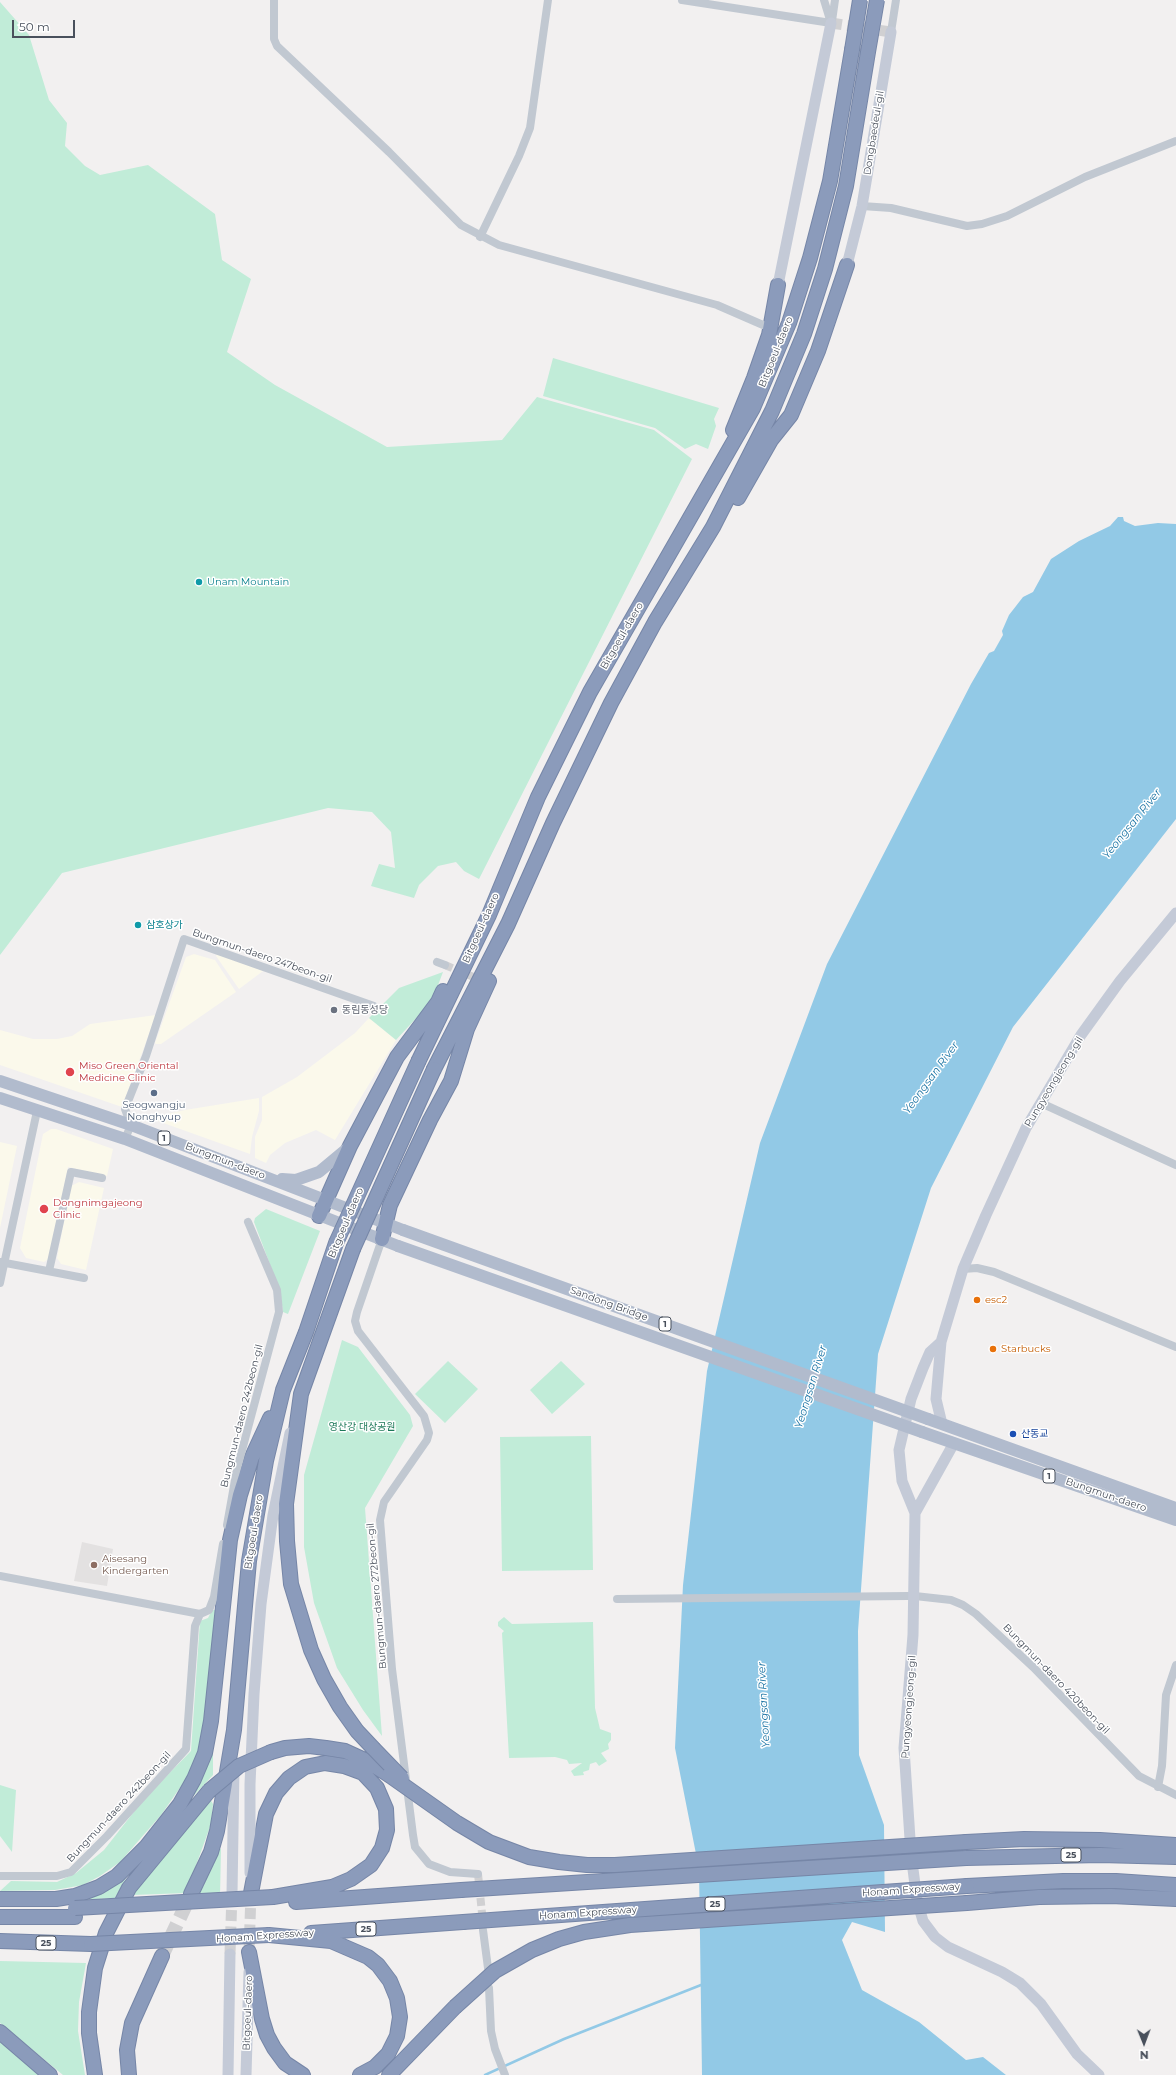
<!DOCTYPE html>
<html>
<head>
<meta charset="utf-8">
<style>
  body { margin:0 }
  #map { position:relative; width:1176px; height:2075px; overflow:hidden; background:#f2f0f0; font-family:Montserrat,sans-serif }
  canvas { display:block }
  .north { position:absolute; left:1124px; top:2023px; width:40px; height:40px; -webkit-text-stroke:3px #fff; paint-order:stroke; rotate:179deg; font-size:11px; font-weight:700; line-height:16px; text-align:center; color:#49505c }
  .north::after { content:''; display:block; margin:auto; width:14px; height:18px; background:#49505c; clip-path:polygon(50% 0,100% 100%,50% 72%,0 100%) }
  .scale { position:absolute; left:12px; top:20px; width:63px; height:18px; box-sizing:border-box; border:2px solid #49505c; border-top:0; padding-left:5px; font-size:12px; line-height:14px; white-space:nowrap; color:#49505c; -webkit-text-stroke:3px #fff; paint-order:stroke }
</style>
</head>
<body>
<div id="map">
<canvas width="1176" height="2075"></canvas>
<div class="north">N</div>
<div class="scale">50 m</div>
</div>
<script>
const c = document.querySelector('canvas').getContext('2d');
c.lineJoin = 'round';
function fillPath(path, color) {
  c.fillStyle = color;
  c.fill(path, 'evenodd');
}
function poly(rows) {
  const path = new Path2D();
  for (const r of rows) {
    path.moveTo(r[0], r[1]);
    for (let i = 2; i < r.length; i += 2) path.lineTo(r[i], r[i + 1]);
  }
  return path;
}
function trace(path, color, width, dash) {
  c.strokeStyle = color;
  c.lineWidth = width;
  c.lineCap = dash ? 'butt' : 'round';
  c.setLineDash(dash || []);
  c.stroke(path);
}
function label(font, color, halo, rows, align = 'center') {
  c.font = font + ' Montserrat,"Noto Sans KR",sans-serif';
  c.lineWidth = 3;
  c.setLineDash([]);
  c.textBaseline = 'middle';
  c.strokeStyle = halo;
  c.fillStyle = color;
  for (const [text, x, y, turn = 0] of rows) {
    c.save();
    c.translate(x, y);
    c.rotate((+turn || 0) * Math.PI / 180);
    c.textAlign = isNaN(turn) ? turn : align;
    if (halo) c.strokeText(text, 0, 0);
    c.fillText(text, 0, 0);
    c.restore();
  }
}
fillPath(poly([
  [194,954,215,960,236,992,161,1044,156,1044,155,1043,186,957],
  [217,954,263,971,239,989,216,956],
  [156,1015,122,1107,0,1065,0,1030,33,1039,57,1039,72,1036,90,1024],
  [369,1018,396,1040,335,1140,316,1130,285,1143,270,1155,266,1163,255,1158,255,1137,262,1120,262,1097,297,1077,355,1033],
  [259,1098,259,1111,252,1137,250,1154,155,1120,163,1115,185,1110],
  [51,1129,56,1129,113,1149,107,1176,68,1167,50,1258,44,1262,26,1258,20,1248,43,1134],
  [0,1142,17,1146,0,1228],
  [79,1182,104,1188,86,1270,61,1264,57,1258,71,1186]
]), '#fbf9eb');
fillPath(poly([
  [82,1542,113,1549,107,1586,74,1581]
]), '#e3e1e1');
fillPath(poly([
  [0,2,29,35,49,100,67,123,65,146,85,166,100,175,148,165,215,214,222,260,251,279,227,352,275,385,387,447,502,440,537,397,654,430,692,459,479,879,464,871,456,862,438,866,419,885,414,898,371,886,379,864,395,868,391,832,372,812,328,808,62,873,0,955],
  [553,358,719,408,714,419,716,426,708,449,696,444,685,449,655,428,543,396],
  [443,972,432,1001,396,1040,369,1018,399,988],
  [266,1209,320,1231,288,1314,283,1312,280,1291,254,1222,255,1218],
  [342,1340,358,1347,410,1415,413,1426,365,1508,382,1736,363,1710,337,1668,314,1603,304,1547,304,1475],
  [448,1361,478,1389,445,1423,415,1394],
  [561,1361,585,1384,552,1414,530,1390],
  [591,1436,593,1570,502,1571,500,1437],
  [212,1610,217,1610,202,1744,193,1769,161,1815,120,1862,100,1876,83,1885,55,1890,0,1891,11,1881,57,1882,76,1873,104,1850,144,1799,191,1751,200,1621,208,1618],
  [504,1617,512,1624,593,1622,595,1708,600,1729,611,1733,611,1740,608,1744,609,1749,601,1753,607,1761,599,1766,596,1762,590,1764,589,1770,583,1772,584,1775,574,1776,571,1771,582,1763,569,1764,567,1760,555,1757,509,1758,502,1633,504,1631,498,1626,498,1622],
  [213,1753,213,1775,186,1804,207,1758],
  [0,1785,16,1790,12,1852,0,1836],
  [210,1799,213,1804,211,1824,186,1893,133,1895,150,1870],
  [218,1849,221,1849,220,1897,195,1899,204,1885],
  [130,1871,115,1898,76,1900],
  [0,1961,86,1963,79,2002,78,2031,85,2075,63,2075,0,2023],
  [0,2042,23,2059,41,2075,0,2075]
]), '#c1ecd8');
fillPath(poly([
  [1118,517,1123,517,1124,521,1135,526,1158,523,1176,524,1176,819,1013,1027,931,1188,878,1354,858,1631,859,1755,884,1825,885,1932,852,1922,842,1940,862,1990,919,2022,966,2060,983,2057,1006,2075,702,2075,699,1869,675,1748,683,1585,707,1371,760,1143,827,964,971,684,989,653,994,651,1003,635,1002,631,1009,615,1023,597,1033,592,1051,559,1079,541,1110,526]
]), '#92c9e6');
trace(poly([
  [485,2075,564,2039,701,1985]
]), '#92c9e6', 2.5);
trace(poly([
  [445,965,483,981],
  [478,1874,483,1923]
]), '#d0d0d2', 8, [8, 4]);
trace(poly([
  [831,23,891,32],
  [249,1952,251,1893],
  [230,1954,232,1894]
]), '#d0d0d2', 11, [11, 5.5]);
trace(poly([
  [162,1956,191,1894]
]), '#d0d0d2', 14, [14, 7]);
const highway = poly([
  [733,430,754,378,769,335,778,285],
  [738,498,771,440,791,415,818,351,847,265],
  [419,1060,489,915,538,797,590,692,753,408,789,323,810,258,830,181,852,50],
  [434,1069,508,924,553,823,611,703,655,622,713,527,772,411,804,334,825,269,846,186,868,52],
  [319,1216,350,1146,397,1057,438,1002,443,991],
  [382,1239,390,1205,430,1120,451,1081,467,1029,489,981],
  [353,1249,301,1394,286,1504,287,1541,291,1584,311,1650,324,1679,340,1707,357,1731,373,1748],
  [271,1752,285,1748,309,1746,326,1748,345,1751,367,1761,389,1775],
  [966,1842,1024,1839,1100,1840,1176,1845],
  [966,1858,1100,1855,1176,1857],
  [967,1886,1063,1881,1116,1881,1176,1885],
  [251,1893,266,1814,276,1793,289,1778,305,1767,325,1763,344,1766,363,1773,377,1788,386,1809,387,1830,382,1848,371,1865,351,1879,332,1887,273,1897],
  [191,1894,211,1852,217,1831,234,1730,249,1561,266,1461,283,1390,306,1332,336,1243],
  [0,1899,56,1899,75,1896,99,1887,117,1876,146,1847,180,1804,194,1779,205,1753,211,1721,230,1540,240,1495,252,1457,270,1418],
  [296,1902,461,1890],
  [967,1903,1039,1897,1111,1896,1176,1899],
  [0,1917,75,1917],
  [311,1933,463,1922],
  [269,1935,331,1941,368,1957,378,1965,390,1981,397,1998,400,2017,397,2036,388,2054,375,2067,360,2075],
  [0,1941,91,1944],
  [249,1952,262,2019,267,2035,274,2048,285,2063,303,2075],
  [0,2032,50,2075],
  [95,2075,89,2033,89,2012,95,1968,106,1933,129,1888,209,1791],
  [129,2075,127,2050,132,2023,162,1956],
  [389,2075,455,2007]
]);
trace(highway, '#7686a7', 16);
trace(poly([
  [274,0,274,39,277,46,389,152,461,225,499,245,717,305,763,325],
  [682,0,831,23],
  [824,0,831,23],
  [832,21,835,0],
  [891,32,896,0],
  [862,206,891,208,967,226,982,224,1007,216,1085,177,1176,141],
  [480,237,519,156,530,128,548,0],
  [437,962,445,965],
  [1041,1103,1176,1165],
  [125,1139,131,1125,125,1109,146,1056,184,939,374,1006],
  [382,1239,357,1312,355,1321,358,1331,424,1416,429,1433,427,1440,384,1502,380,1520,392,1669,413,1835,415,1847,429,1864,450,1872,478,1874],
  [0,1262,84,1278],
  [963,1269,977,1268,994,1272,1176,1347],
  [49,1271,71,1172,102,1178],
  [0,1283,37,1111],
  [227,1525,237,1469,279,1312,277,1290,248,1222],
  [0,1576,200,1614,209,1610,214,1597,223,1544],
  [915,1596,951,1600,963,1605,976,1614,1033,1667,1139,1776,1176,1795],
  [617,1599,908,1596],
  [1158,1787,1162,1766,1166,1695,1176,1665],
  [0,1876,57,1876,71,1872,107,1836,186,1749,195,1626,200,1614],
  [483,1930,488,1968],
  [489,1988,491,2031,495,2049,505,2075]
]), '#c1c8d1', 8);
trace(poly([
  [847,265,862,206,891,32],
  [778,285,831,23],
  [941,1342,936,1399,942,1424],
  [915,1513,954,1443],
  [250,1873,250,1784,254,1694,261,1604,273,1515,290,1433],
  [232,1894,234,1766],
  [228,2075,230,1954],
  [246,2075,249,1972],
  [1099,2075,1077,2054,1041,2004,1020,1983,1002,1972,948,1947,935,1937,923,1921,917,1900,911,1854,904,1748,913,1635,915,1513,902,1481,899,1450,911,1399,923,1368,930,1352,941,1342,963,1269,986,1215,1026,1128,1081,1035,1120,981,1176,913]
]), '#c4cad7', 11);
trace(poly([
  [0,1081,131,1125,403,1230],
  [0,1098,125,1139,398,1246],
  [282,1179,296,1180,319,1172,349,1147],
  [928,1419,1176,1508],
  [922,1432,1176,1520]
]), '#b1bbcd', 12);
trace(highway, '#8b9bbb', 14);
const highwayBridge = poly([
  [852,50,860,0],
  [868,52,877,0],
  [336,1243,419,1060],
  [353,1249,434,1069],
  [373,1748,402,1778],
  [389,1775,457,1823,489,1842,529,1857,559,1862,587,1865,615,1865,966,1842],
  [209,1791,239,1766,271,1752],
  [461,1890,966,1858],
  [75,1908,273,1897],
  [463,1922,967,1886],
  [91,1944,269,1935],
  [455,2007,495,1971,532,1950,559,1939,584,1932,630,1925,967,1903]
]);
trace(highwayBridge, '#7686a7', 16, []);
trace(poly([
  [403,1230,928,1419],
  [398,1246,922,1432]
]), '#b1bbcd', 12);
trace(highwayBridge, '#8b9bbb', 14);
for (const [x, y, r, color] of [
  [199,582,4,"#0f9aa8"],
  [138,925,4,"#0f9aa8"],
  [334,1010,4,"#6b7280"],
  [70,1072,5,"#e0444e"],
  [154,1093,4,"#5c6f8a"],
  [44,1209,5,"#e0444e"],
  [977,1300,4,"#e8710a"],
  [993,1349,4,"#e8710a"],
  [1013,1434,4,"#1a4fb4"],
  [94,1565,4,"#8d6e63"]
]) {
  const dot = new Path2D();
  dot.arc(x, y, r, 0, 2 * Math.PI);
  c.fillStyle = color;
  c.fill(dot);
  trace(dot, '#fff', 1.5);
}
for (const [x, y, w] of [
  [164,1138,12],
  [665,1324,12],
  [1049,1476,12],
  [1071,1855,20],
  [715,1904,20],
  [366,1929,20],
  [46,1943,20]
]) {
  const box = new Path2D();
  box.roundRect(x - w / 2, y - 7, w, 14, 3);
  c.fillStyle = '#fff';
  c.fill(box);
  trace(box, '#49505c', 1);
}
label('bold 9px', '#49505c', null, [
  ["1",164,1138],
  ["1",665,1324],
  ["1",1049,1476],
  ["25",1071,1855],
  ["25",715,1904],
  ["25",366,1929],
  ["25",46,1943]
]);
label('10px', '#49505c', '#fff', [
  ["Dongbaedeul-gil",874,133,-81],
  ["Bitgoeul-daero",776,352,-68],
  ["Bitgoeul-daero",622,636,-60],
  ["Bitgoeul-daero",481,928,-66],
  ["Bungmun-daero 247beon-gil",262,956,19],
  ["Pungyeongjeong-gil",1054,1082,-59],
  ["Bungmun-daero",225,1161,21],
  ["Bitgoeul-daero",346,1223,-67],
  ["Sandong Bridge",609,1304,20],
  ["Bungmun-daero 242beon-gil",242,1416,-76],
  ["Bungmun-daero",1106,1495,19],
  ["Bitgoeul-daero",254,1532,-81],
  ["Bungmun-daero 272beon-gil",377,1596,-95],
  ["Bungmun-daero 420beon-gil",1056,1679,46],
  ["Pungyeongjeong-gil",909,1707,-86],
  ["Bungmun-daero 242beon-gil",119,1807,-47],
  ["Honam Expressway",911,1890,-4],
  ["Honam Expressway",588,1913,-4],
  ["Honam Expressway",265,1936,-4],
  ["Bitgoeul-daero",248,2013,-88]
]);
label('10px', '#0d838f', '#fff', [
  ["Unam Mountain",207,582],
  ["삼호상가",146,925]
], 'left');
label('10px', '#5b616d', '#fff', [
  ["동림동성당",342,1010]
], 'left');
label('10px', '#be3a42', '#fff', [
  ["Miso Green Oriental",79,1066],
  ["Medicine Clinic",79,1078],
  ["Dongnimgajeong",53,1203],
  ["Clinic",53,1215]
], 'left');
label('10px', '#4e5e75', '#fff', [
  ["Seogwangju",154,1105],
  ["Nonghyup",154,1117]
]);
label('10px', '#c56008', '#fff', [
  ["esc2",985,1300],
  ["Starbucks",1001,1349]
], 'left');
label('10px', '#1d7959', '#fff', [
  ["영산강 대상공원",362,1427]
]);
label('10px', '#164399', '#fff', [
  ["산동교",1021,1434]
], 'left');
label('10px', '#785e54', '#fff', [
  ["Aisesang",102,1559],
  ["Kindergarten",102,1571]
], 'left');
label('italic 11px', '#1671a2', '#fff', [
  ["Yeongsan River",1132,824,-51],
  ["Yeongsan River",931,1078,-54],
  ["Yeongsan River",811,1387,-73],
  ["Yeongsan River",764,1705,-93]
]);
</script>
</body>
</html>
